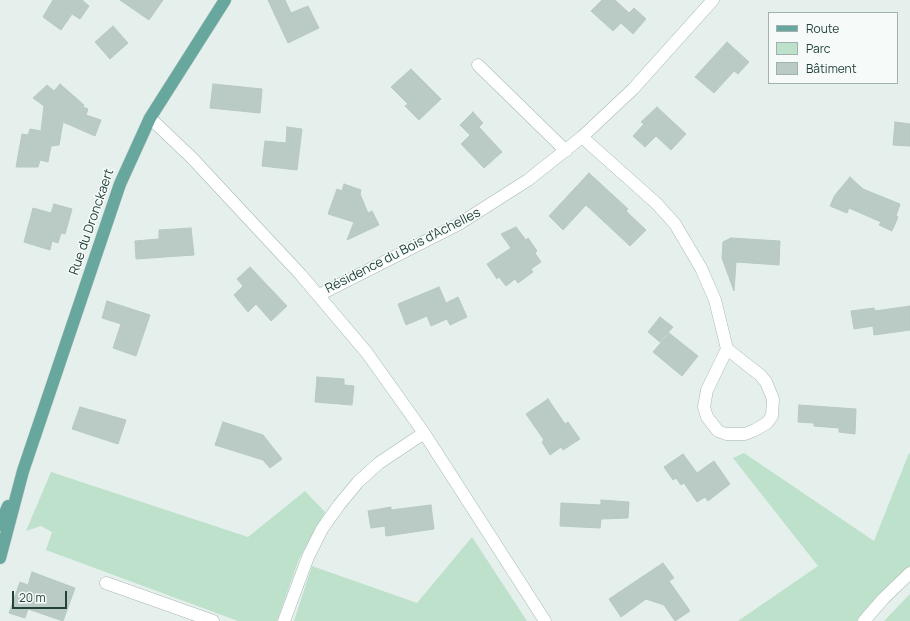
<!DOCTYPE html>
<html>
<head>
<meta charset="utf-8">
<style>
  body { margin:0 }
  #map { position:relative; width:910px; height:621px; overflow:hidden; background:#e5efec; font-family:Manrope,sans-serif }
  canvas { display:block }
  .legend { position:absolute; left:768px; top:12px; width:130px; height:72px; box-sizing:border-box; background:#f6fbf9; border:1px solid #a1b1ae; margin:0; padding:5px 7px; list-style:none; font-size:12px; color:#22423d }
  .legend li { display:flex; align-items:center; gap:8px; height:20px }
  .legend b { width:20px; border:1px solid #a1b1ae }
  .scale { position:absolute; left:12px; top:591px; width:55px; height:18px; box-sizing:border-box; border:2px solid #22423d; border-top:0; padding-left:5px; font-size:12px; line-height:14px; white-space:nowrap; color:#22423d; -webkit-text-stroke:3px #f6fbf9; paint-order:stroke }
</style>
</head>
<body>
<div id="map">
<canvas width="910" height="621"></canvas>
<ul class="legend">
<li><b style="height:5px;background:#67a79e"></b>Route</li>
<li><b style="height:11px;background:#bde1cb"></b>Parc</li>
<li><b style="height:11px;background:#bacac5"></b>Bâtiment</li>
</ul>
<div class="scale">20 m</div>
</div>
<script>
const c = document.querySelector('canvas').getContext('2d');
c.lineJoin = 'round';
function fillPath(path, color) {
  c.fillStyle = color;
  c.fill(path, 'evenodd');
}
function poly(rows) {
  const path = new Path2D();
  for (const r of rows) {
    path.moveTo(r[0], r[1]);
    for (let i = 2; i < r.length; i += 2) path.lineTo(r[i], r[i + 1]);
  }
  return path;
}
function trace(path, color, width, dash) {
  c.strokeStyle = color;
  c.lineWidth = width;
  c.lineCap = dash ? 'butt' : 'round';
  c.setLineDash(dash || []);
  c.stroke(path);
}
function label(font, color, halo, rows, align = 'center') {
  c.font = font + ' Manrope,sans-serif';
  c.lineWidth = 3;
  c.setLineDash([]);
  c.textBaseline = 'middle';
  c.strokeStyle = halo;
  c.fillStyle = color;
  for (const [text, x, y, turn = 0] of rows) {
    c.save();
    c.translate(x, y);
    c.rotate((+turn || 0) * Math.PI / 180);
    c.textAlign = isNaN(turn) ? turn : align;
    if (halo) c.strokeText(text, 0, 0);
    c.fillText(text, 0, 0);
    c.restore();
  }
}
fillPath(poly([
  [744,453,874,541,909,453,910,454,910,566,870,604,857,621,738,621,818,566,733,458],
  [51,472,248,537,305,491,325,512,299,559,277,621,238,621,46,550,52,532,41,526,26,531],
  [472,537,527,621,294,621,312,566,417,603],
  [910,594,910,621,884,621]
]), '#bde1cb');
const building = poly([
  [53,0,82,0,89,6,80,19,72,14,61,30,43,17,53,0],
  [120,0,163,0,149,20,120,0],
  [268,0,285,0,291,13,308,6,319,28,288,43,268,0],
  [602,0,615,0,629,13,634,8,646,19,633,34,621,23,613,31,591,11,602,0],
  [113,26,128,43,110,59,95,42,113,26],
  [727,42,749,62,738,74,734,71,714,93,695,77,727,42],
  [411,69,441,99,419,120,405,106,408,104,391,87,411,69],
  [60,84,84,105,83,107,88,109,86,115,101,120,95,136,63,122,59,145,51,146,48,162,40,160,38,167,16,167,22,134,28,135,30,129,41,131,44,106,33,98,47,85,54,91,60,84],
  [213,84,262,89,260,113,210,108,213,84],
  [657,107,686,134,671,150,656,136,645,147,633,136,644,124,641,122,657,107],
  [473,112,483,123,479,127,502,152,484,168,461,144,470,135,460,125,473,112],
  [895,122,910,124,910,146,893,145,895,122],
  [287,127,302,129,297,170,262,166,265,141,286,143,287,127],
  [589,173,628,209,626,211,646,230,630,246,586,205,563,230,549,216,589,173],
  [850,177,863,189,900,204,896,216,898,217,892,231,879,225,881,222,849,208,847,213,830,206,835,195,850,177],
  [344,184,361,190,360,194,368,213,372,211,379,225,347,240,354,222,328,214,337,189,342,191,344,184],
  [54,204,72,209,65,234,61,233,58,243,52,241,50,250,24,242,33,208,51,213,54,204],
  [516,227,526,240,528,238,537,251,535,253,541,262,531,269,533,272,518,283,515,279,506,286,499,277,497,279,487,264,511,248,501,234,516,227],
  [191,228,194,255,136,259,135,241,159,239,159,230,191,228],
  [731,238,780,241,779,265,736,262,734,291,722,258,723,242,731,238],
  [250,267,287,306,271,321,256,304,248,312,234,295,243,286,237,279,250,267],
  [439,287,446,303,458,297,467,317,450,325,447,319,431,326,427,316,406,325,398,304,439,287],
  [107,301,150,315,136,356,113,348,121,324,102,318,107,301],
  [910,306,910,330,874,335,873,326,854,329,851,311,874,308,875,311,910,306],
  [660,317,673,327,660,342,648,332,660,317],
  [669,333,698,356,682,376,653,352,669,333],
  [317,377,344,379,344,385,354,386,352,405,315,402,317,377],
  [548,399,565,424,568,422,580,439,563,450,561,447,550,455,542,442,544,440,526,414,548,399],
  [799,405,856,409,855,434,839,432,839,428,814,426,814,423,798,422,799,405],
  [80,407,126,420,118,444,72,429,80,407],
  [223,422,263,435,282,459,270,468,263,460,215,445,223,422],
  [683,454,697,473,714,461,730,484,708,501,705,497,697,502,684,483,681,485,676,478,673,480,664,467,683,454],
  [601,500,629,502,628,518,601,519,600,528,560,526,561,503,601,505,601,500],
  [431,505,434,529,386,536,385,526,371,528,368,511,391,507,391,510,431,505],
  [663,563,674,578,669,581,690,611,675,621,664,605,646,599,621,617,609,599,663,563],
  [32,572,75,588,63,621,28,609,25,618,9,613,20,582,28,585,32,572]
]);
fillPath(building, '#bacac5');
trace(building, '#b7c9c4', 1);
const minor = poly([
  [478,65,566,151],
  [150,118,192,158,301,275,367,353,424,433,545,621],
  [582,137,656,203,675,224,701,268,715,300,727,349,707,390,704,407,707,417,718,431,726,434,745,434,755,430,767,423,772,416,773,399,766,382,760,375,727,349],
  [319,295,459,224,528,180,582,137,633,89,713,0],
  [106,583,213,621],
  [284,621,308,557,322,529,339,505,358,482,379,463,424,433],
  [864,621,884,598,910,573]
]);
const major = poly([
  [0,525,8,506],
  [0,558,23,471,120,184,150,118,225,0]
]);
trace(minor, '#a7b8b4', 13);
trace(major, '#c1cac9', 13);
trace(minor, '#fff', 12);
trace(major, '#67a79e', 12);
label('13px', '#22423d', '#f6fbf9', [
  ["Rue du Dronckaert",92,222,-71],
  ["Résidence du Bois d'Achelles",403,251,-27]
]);
</script>
</body>
</html>
